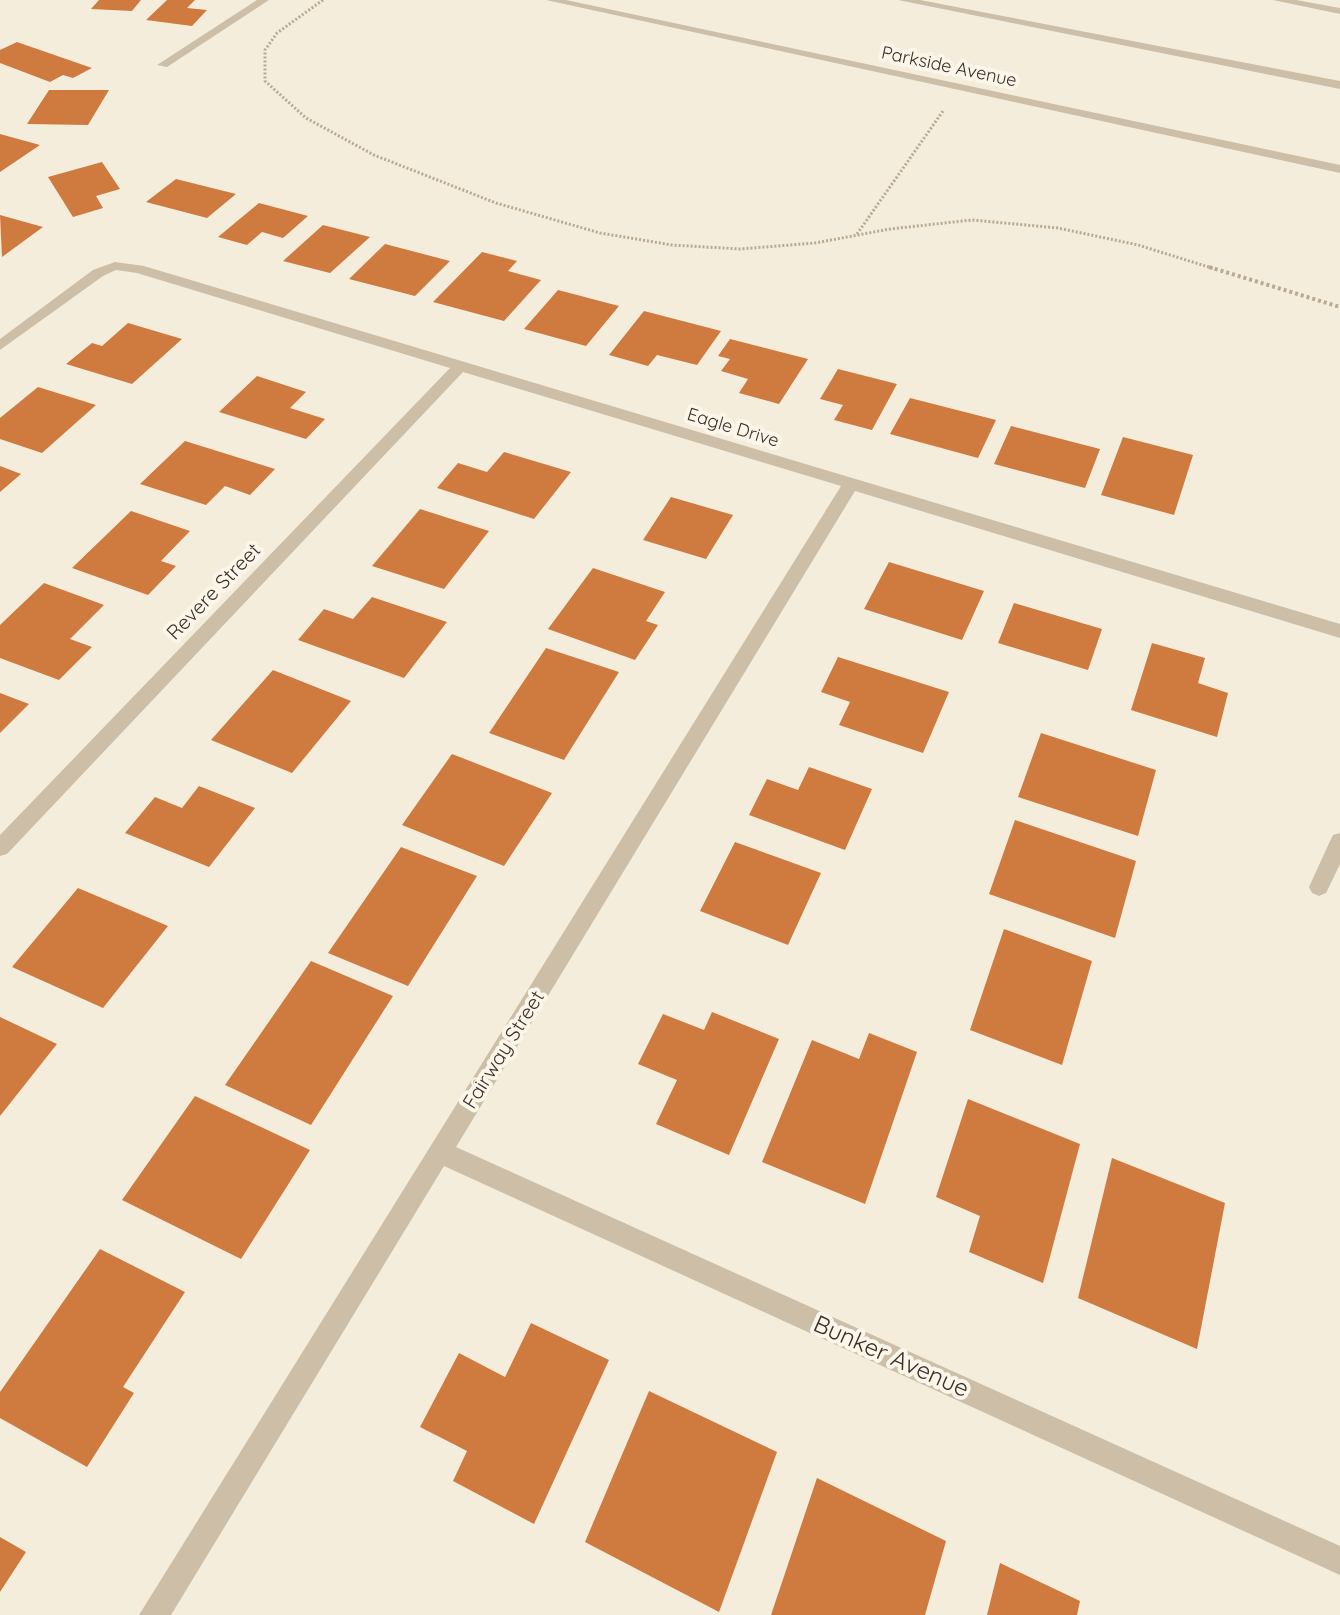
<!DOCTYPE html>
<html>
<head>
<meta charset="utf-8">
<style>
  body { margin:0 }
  canvas { display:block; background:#f4eddc }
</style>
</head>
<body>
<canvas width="1340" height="1615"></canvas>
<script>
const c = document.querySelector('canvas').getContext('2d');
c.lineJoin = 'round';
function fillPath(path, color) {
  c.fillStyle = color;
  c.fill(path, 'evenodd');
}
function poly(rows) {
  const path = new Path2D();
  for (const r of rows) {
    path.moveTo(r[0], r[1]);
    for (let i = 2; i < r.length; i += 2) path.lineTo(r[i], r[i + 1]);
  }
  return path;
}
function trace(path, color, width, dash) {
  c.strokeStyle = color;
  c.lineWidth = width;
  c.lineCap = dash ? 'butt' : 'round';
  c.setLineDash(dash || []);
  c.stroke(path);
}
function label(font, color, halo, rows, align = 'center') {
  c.font = font + ' Quicksand,sans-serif';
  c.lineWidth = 8;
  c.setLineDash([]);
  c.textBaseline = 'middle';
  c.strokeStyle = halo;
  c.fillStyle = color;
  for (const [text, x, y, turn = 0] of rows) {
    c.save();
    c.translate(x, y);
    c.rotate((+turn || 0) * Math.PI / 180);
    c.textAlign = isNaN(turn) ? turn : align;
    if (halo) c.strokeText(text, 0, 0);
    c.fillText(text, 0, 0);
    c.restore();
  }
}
fillPath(poly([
  [99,0,141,0,132,11,91,9],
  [167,0,195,0,187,8,207,10,192,26,146,20],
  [17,42,92,68,73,78,63,75,50,82,0,63,0,50],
  [49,90,109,90,88,125,27,124],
  [0,134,40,145,0,172],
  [102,162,120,189,96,196,103,208,73,217,48,177],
  [176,179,236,194,207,218,146,202],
  [259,203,308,216,283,238,262,232,247,245,218,237],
  [0,215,43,227,2,257],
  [323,225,370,237,330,273,283,261],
  [385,244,450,261,415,296,349,279],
  [482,252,517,261,508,271,541,280,504,321,433,302],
  [558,290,619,306,586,346,524,329],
  [644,311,721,331,697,365,657,355,648,366,609,355],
  [128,323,182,339,132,384,66,364,92,343,102,346],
  [730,339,808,359,779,404,739,393,748,379,721,371,730,359,718,356],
  [838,369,897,384,872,430,834,420,843,405,820,399],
  [257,376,306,392,290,408,325,419,306,439,219,412],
  [38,387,96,405,42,453,0,439,0,418],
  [910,398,996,420,978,458,890,434],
  [1011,426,1100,449,1085,488,994,464],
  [1123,437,1193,455,1174,515,1101,495],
  [185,441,275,469,250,495,225,486,206,505,140,484],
  [504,452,571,472,534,519,437,488,458,463,487,472],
  [0,466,21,474,0,492],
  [671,497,733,515,706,559,643,540],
  [420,509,489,531,444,589,372,566],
  [131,511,190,531,161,561,176,566,148,595,72,568],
  [889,562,984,591,962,640,864,609],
  [593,568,665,592,646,621,658,625,635,660,548,629],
  [44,583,104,605,70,639,92,647,59,680,0,658,0,625],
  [372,597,447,622,404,678,298,640,324,609,353,619],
  [1014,603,1102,629,1088,670,998,643],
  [1152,643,1205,658,1198,683,1228,693,1217,737,1131,710],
  [546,648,619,672,564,760,489,733],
  [838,657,949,692,923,753,839,725,850,702,821,692],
  [273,670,351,701,292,773,211,740],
  [0,693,29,704,0,733],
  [1041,733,1156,770,1138,836,1018,797],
  [452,754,552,793,504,866,402,825],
  [809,767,872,789,845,850,749,815,767,779,798,790],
  [199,786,255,808,209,867,125,833,155,797,182,808],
  [1015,820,1136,861,1115,938,989,894],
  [735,842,821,873,788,945,700,911],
  [401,847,477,876,408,986,328,953],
  [78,888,168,926,103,1008,12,967],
  [1004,929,1092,961,1062,1065,970,1030],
  [311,961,393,996,311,1125,225,1085],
  [712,1012,779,1039,729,1155,656,1124,677,1080,638,1064,663,1014,704,1030],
  [0,1017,57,1044,0,1116],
  [869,1033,917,1052,865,1204,762,1162,812,1040,859,1059],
  [195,1096,310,1150,241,1259,122,1200],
  [968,1099,1080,1144,1043,1283,969,1252,980,1216,936,1197],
  [1112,1158,1225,1203,1197,1349,1078,1298],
  [100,1249,185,1292,123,1387,134,1393,87,1467,0,1418,0,1392],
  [531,1323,609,1360,534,1524,453,1481,467,1451,420,1427,459,1353,505,1377],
  [649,1391,777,1452,719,1612,585,1542],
  [817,1478,946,1541,925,1615,771,1615],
  [0,1537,26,1552,0,1592],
  [1000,1563,1080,1601,1077,1615,987,1615]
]), '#cf7a3f');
trace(poly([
  [323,0,277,33,265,50,265,81,306,118,374,155,496,203,600,233,672,245,740,249,815,243,890,229,972,220,1058,228,1138,245,1215,269],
  [857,234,943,111]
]), '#b9a991', 3, [2, 2]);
trace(poly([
  [1209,267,1340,307]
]), '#b9a991', 4, [3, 3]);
fillPath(poly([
  [257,0,269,0,167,67,157,65,257,0],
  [898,0,920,0,1340,81,1340,89,898,0]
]), '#cdbfa7');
fillPath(poly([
  [546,0,566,0,1340,165,1340,173,546,0],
  [1273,0,1296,0,1340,8,1340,14,1273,0],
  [115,262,144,266,1340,624,1340,638,855,491,456,1147,1340,1546,1340,1575,444,1166,171,1615,139,1615,841,486,463,372,7,854,0,856,0,835,450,368,137,273,116,270,103,276,0,350,0,339,93,270,115,262],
  [1340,833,1340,864,1329,887,1326,893,1319,896,1312,893,1309,887,1330,841,1333,835,1340,833]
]), '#cdbfa7');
label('18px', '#393028', '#fbf6e9', [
  ["Parkside Avenue",949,67,12],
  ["Eagle Drive",733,428,17]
]);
label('20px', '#393028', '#fbf6e9', [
  ["Revere Street",214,592,-46],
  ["Fairway Street",504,1050,-58]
]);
label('24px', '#393028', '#fbf6e9', [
  ["Bunker Avenue",891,1357,24]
]);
</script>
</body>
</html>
